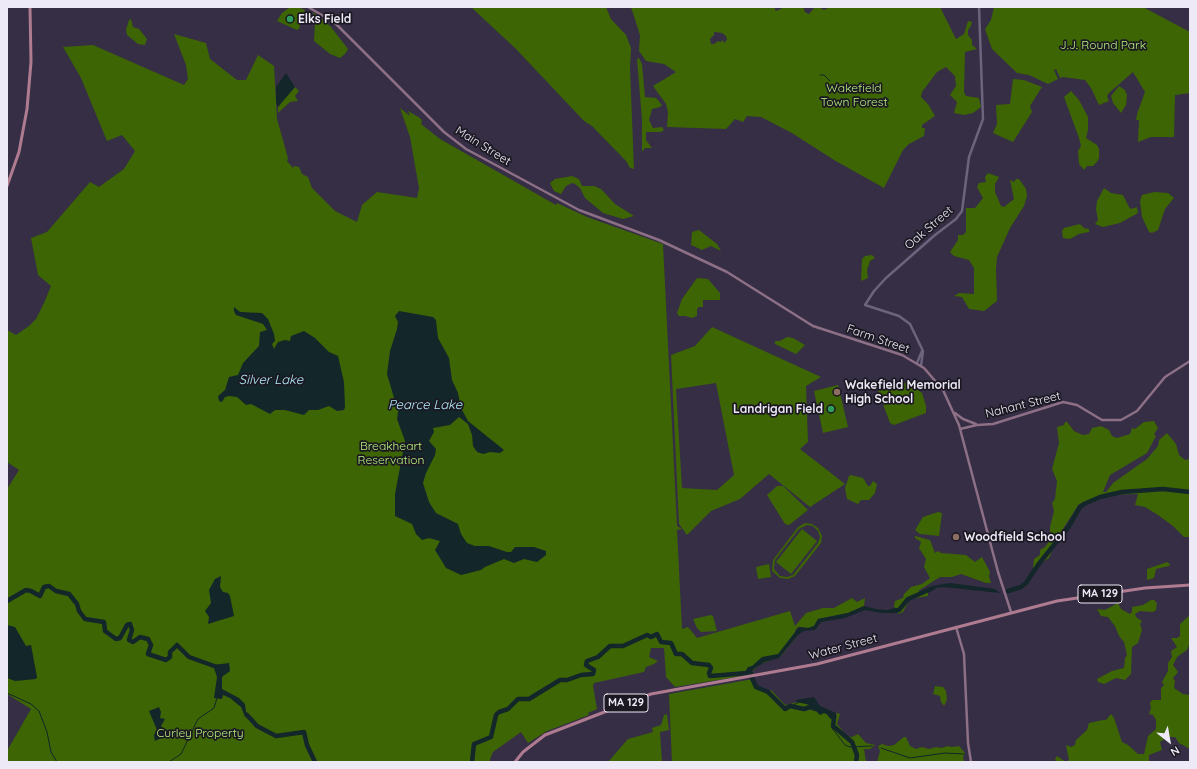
<!DOCTYPE html>
<html>
<head>
<meta charset="utf-8">
<style>
  body { margin:0 }
  #map { position:relative; width:1197px; height:769px; overflow:hidden; background:#352e44; font-family:Quicksand,sans-serif }
  canvas { display:block }
  .frame { position:absolute; inset:0; border:8px solid #ede9f7; pointer-events:none }
  .north { position:absolute; left:1149px; top:721px; width:40px; height:40px; -webkit-text-stroke:3px #1b1822; paint-order:stroke; rotate:149deg; font-size:11px; font-weight:700; line-height:16px; text-align:center; color:#ede9f7 }
  .north::after { content:''; display:block; margin:auto; width:14px; height:18px; background:#ede9f7; clip-path:polygon(50% 0,100% 100%,50% 72%,0 100%) }
</style>
</head>
<body>
<div id="map">
<canvas width="1197" height="769"></canvas>
<div class="frame"></div>
<div class="north">N</div>
</div>
<script>
const c = document.querySelector('canvas').getContext('2d');
c.lineJoin = 'round';
function fillPath(path, color) {
  c.fillStyle = color;
  c.fill(path, 'evenodd');
}
function poly(rows) {
  const path = new Path2D();
  for (const r of rows) {
    path.moveTo(r[0], r[1]);
    for (let i = 2; i < r.length; i += 2) path.lineTo(r[i], r[i + 1]);
  }
  return path;
}
function trace(path, color, width, dash) {
  c.strokeStyle = color;
  c.lineWidth = width;
  c.lineCap = dash ? 'butt' : 'round';
  c.setLineDash(dash || []);
  c.stroke(path);
}
function label(font, color, halo, rows, align = 'center') {
  c.font = font + ' Quicksand,sans-serif';
  c.lineWidth = 3.5;
  c.setLineDash([]);
  c.textBaseline = 'middle';
  c.strokeStyle = halo;
  c.fillStyle = color;
  for (const [text, x, y, turn = 0] of rows) {
    c.save();
    c.translate(x, y);
    c.rotate((+turn || 0) * Math.PI / 180);
    c.textAlign = isNaN(turn) ? turn : align;
    if (halo) c.strokeText(text, 0, 0);
    c.fillText(text, 0, 0);
    c.restore();
  }
}
fillPath(poly([
  [290,7,297,7,305,10,299,29,297,30,277,21,282,13],
  [471,7,606,7,611,19,626,35,631,48,630,68,634,169,630,168,626,161,592,126,584,121,516,49],
  [631,7,774,7,776,11,785,7,803,7,805,12,809,14,815,7,819,7,824,10,830,7,940,7,956,39,964,34,968,21,972,22,971,26,968,30,968,35,972,40,972,45,977,49,965,52,964,92,966,96,979,98,981,107,973,113,964,115,954,113,957,102,950,95,956,86,955,76,946,67,937,72,922,92,921,97,928,104,935,116,922,125,922,128,925,128,924,136,909,144,903,150,884,188,834,160,792,133,761,117,747,116,743,122,735,119,726,129,667,127,668,112,666,104,653,86,676,72,664,64,646,61,644,58,639,51,640,35],
  [714,32,722,33,726,36,727,40,724,43,723,40,721,42,718,41,714,44,711,44,710,39,714,35],
  [994,7,1143,7,1190,32,1190,93,1175,95,1174,137,1151,137,1138,142,1139,120,1136,120,1137,114,1145,92,1133,72,1109,93,1107,96,1109,101,1099,105,1091,88,1085,80,1063,77,1060,78,1056,69,1054,70,1058,79,1048,84,1029,75,1017,73,992,49,985,29,991,20],
  [313,12,331,27,348,49,346,53,340,58,330,54,314,41,315,22],
  [131,19,133,27,139,29,147,39,145,45,138,44,127,35,126,30,129,20],
  [174,34,206,43,210,59,237,80,246,80,258,55,274,66,277,119,288,158,287,161,293,168,294,166,299,167,302,174,308,177,312,188,335,211,357,222,362,205,377,192,417,198,419,188,410,137,400,108,410,116,408,111,420,118,422,121,421,124,440,139,556,205,557,203,587,217,663,244,677,526,682,529,677,530,682,629,688,627,697,638,790,611,795,626,806,613,823,608,834,608,852,598,857,602,865,598,864,606,848,613,818,619,814,626,809,628,798,627,795,630,797,636,781,656,759,665,752,671,754,674,675,687,666,677,664,648,651,648,649,657,658,661,654,664,646,667,644,672,594,683,593,686,597,709,588,713,589,715,547,731,528,743,521,732,493,752,489,762,7,762,7,751,31,709,7,694,7,489,19,470,7,462,7,330,16,335,29,326,36,319,44,303,51,286,38,275,31,238,47,232,90,182,99,187,124,169,135,151,122,135,107,141,81,78,63,47,93,45,184,85,188,79,186,65],
  [639,58,642,64,645,97,656,98,662,105,660,107,652,109,649,120,653,128,662,127,664,130,661,132,646,132,646,140,652,148,645,148,642,152,642,120,637,59],
  [1013,79,1024,80,1042,87,1030,106,1032,112,1013,142,993,133,997,124,996,105,1010,104],
  [1119,86,1125,90,1127,95,1126,105,1121,113,1113,103,1111,96],
  [295,87,299,91,295,96,298,101,290,102,278,113,278,107,280,103],
  [1071,91,1079,100,1088,117,1088,130,1086,138,1097,145,1099,149,1099,158,1097,162,1093,166,1087,166,1084,170,1079,164,1078,151,1081,146,1079,138,1064,97],
  [988,173,999,177,995,184,995,192,1001,206,1004,207,1014,199,1010,180,1014,182,1016,179,1019,179,1026,189,1027,196,1024,206,1010,228,997,257,996,269,997,301,984,311,969,309,962,297,954,296,959,293,974,294,974,268,969,260,954,256,950,252,958,240,958,235,963,235,966,232,966,208,975,208,983,198,977,187,979,183,986,182,985,177],
  [572,176,579,179,582,186,594,186,601,189,615,204,634,216,623,219,603,213,585,198,580,188,575,184,572,183,566,186,561,194,554,191,550,183,555,179],
  [1104,188,1111,193,1123,195,1129,207,1131,209,1137,207,1138,213,1120,223,1103,227,1095,224,1098,220,1096,209,1097,201],
  [1154,192,1168,193,1174,198,1165,209,1158,230,1152,233,1149,232,1142,217,1140,201,1142,195],
  [1080,224,1084,228,1089,229,1089,232,1079,234,1070,239,1063,238,1062,231,1064,228],
  [699,230,717,244,721,251,711,246,702,250,691,245,692,232],
  [872,255,875,258,870,261,867,270,868,278,861,281,862,259,865,256],
  [697,278,708,279,720,293,720,300,703,300,703,307,699,307,697,309,697,316,692,318,685,316,679,316,677,313,682,299],
  [712,327,821,377,806,386,808,442,800,449,845,484,810,507,769,474,740,499,711,511,687,535,679,524,671,355,695,346],
  [716,383,734,475,717,490,682,488,676,389],
  [787,337,793,338,805,345,796,354,775,344,775,341,780,341],
  [897,382,911,384,922,393,926,406,926,413,894,425,890,423,878,391,890,383],
  [838,385,848,427,823,433,814,391],
  [1154,421,1158,428,1154,434,1156,436,1147,453,1110,475,1103,492,1106,492,1113,483,1147,459,1158,446,1159,440,1167,433,1176,444,1179,455,1185,460,1190,459,1190,537,1184,537,1173,526,1158,515,1145,507,1135,505,1138,494,1102,495,1079,504,1057,538,1049,558,1033,568,1034,559,1040,555,1040,550,1045,547,1050,540,1050,527,1054,511,1052,503,1055,499,1057,481,1052,469,1059,443,1057,427,1064,425,1065,422,1067,422,1074,431,1083,435,1089,434,1092,428,1101,426,1109,430,1112,436,1117,438,1130,434,1132,428,1135,429,1144,422],
  [851,475,863,478,868,486,870,486,873,481,877,484,875,493,869,500,861,500,858,504,847,499,845,488,849,476],
  [777,486,783,486,808,510,789,525,785,524,767,495],
  [938,512,942,513,939,536,920,534,915,530,923,517],
  [805,523,812,524,818,528,822,536,821,543,795,576,788,579,780,578,772,571,773,560,798,527],
  [807,525,813,526,818,531,820,537,818,543,793,575,787,577,780,576,774,569,775,560,799,529],
  [802,529,817,541,791,574,776,562],
  [915,536,930,540,935,553,938,551,941,553,966,555,975,562,982,557,990,572,989,576,991,583,986,583,961,574,952,577,940,577,918,591,922,592,928,589,928,596,910,599,903,612,898,614,894,606,895,601,903,598,904,594,911,587,922,584,930,578,924,567,926,559,919,548,921,542,915,538],
  [1167,562,1170,564,1169,566,1156,569,1154,578,1147,580,1147,569],
  [769,564,771,577,758,579,756,567],
  [1151,600,1154,600,1157,603,1156,610,1153,612,1140,611,1135,614,1136,617,1142,621,1140,624,1142,630,1138,643,1132,647,1131,674,1125,680,1116,678,1104,684,1098,682,1097,679,1112,671,1124,668,1125,658,1127,655,1124,642,1119,636,1115,626,1108,617,1101,616,1097,609,1105,610,1118,603,1121,609,1130,614,1132,612,1132,607,1143,605],
  [711,615,713,616,717,631,701,632,697,628,693,619],
  [1190,615,1189,645,1187,650,1177,657,1173,665,1178,672,1173,678,1175,681,1174,688,1183,694,1190,695,1190,749,1179,743,1175,737,1168,737,1160,742,1162,750,1149,755,1149,762,1057,762,1055,759,1057,756,1066,762,1069,760,1066,745,1071,747,1075,745,1076,740,1087,730,1089,723,1103,720,1106,720,1111,714,1114,718,1122,742,1128,745,1138,754,1144,754,1148,736,1156,729,1156,720,1153,715,1149,714,1151,708,1150,703,1152,700,1161,700,1161,688,1164,685,1162,682,1168,671,1168,663,1172,657,1171,651,1177,647,1171,638,1177,638,1180,636,1180,624],
  [753,679,756,687,772,691,785,705,798,702,806,703,837,718,836,713,840,714,837,724,847,736,852,737,858,734,866,743,875,745,870,749,864,749,866,762,672,762,669,694],
  [935,686,943,687,946,691,947,700,944,706,941,702,940,696,933,694],
  [667,714,669,730,660,732,662,762,608,762,628,739,653,732,652,728,661,725,664,715],
  [904,737,906,737,910,746,916,749,922,747,929,749,936,747,942,748,947,746,952,747,959,746,965,753,963,757,964,762,877,762,880,751,878,746,882,744,888,746,894,745]
]), '#3d6504');
fillPath(poly([
  [286,73,295,87,278,107,276,102,276,87],
  [234,307,240,312,262,313,268,319,274,334,275,341,272,344,274,349,278,342,285,340,290,341,291,336,304,331,315,338,329,352,338,356,344,382,345,407,344,410,337,411,329,406,318,410,309,410,304,415,285,410,275,410,270,414,251,404,246,405,237,397,229,396,225,397,222,402,219,401,218,396,225,390,229,377,238,375,243,363,259,346,260,332,267,330,263,324,236,315,234,311],
  [399,311,433,317,436,320,438,338,449,358,452,380,458,393,461,408,468,421,504,450,500,453,490,452,483,454,477,452,473,446,472,435,468,424,459,417,450,425,433,428,434,432,429,441,436,449,435,455,426,473,423,483,429,502,436,513,458,524,461,534,467,543,475,546,489,546,507,552,511,552,515,547,534,547,546,551,546,555,537,562,524,559,514,563,504,559,485,567,481,570,461,575,446,568,435,550,440,541,429,538,422,540,416,534,412,524,395,516,395,494,405,441,397,419,398,412,401,405,394,398,387,374,390,351,397,329,398,322,395,316],
  [221,576,220,587,223,592,228,593,230,596,234,616,208,624,209,617,205,611,211,603,209,590,215,579],
  [950,583,995,589,1000,593,943,587,932,588,929,593,928,592,932,586],
  [864,606,876,609,897,611,898,613,882,613,865,610,845,618,821,622,815,630,804,631,798,635,779,658,765,662,755,668,752,671,754,674,746,673,737,676,727,673,745,672,748,667,752,666,762,657,778,654,799,627,808,628,814,626,818,619,848,613],
  [7,625,15,627,26,646,31,645,37,677,36,679,15,681,7,678],
  [229,663,230,671,222,677,222,689,239,698,245,704,246,712,254,719,245,717,241,707,230,698,223,695,222,699,214,698,217,677,213,665],
  [814,697,820,706,836,713,836,719,824,713,820,715,810,705,797,702,796,700],
  [159,707,161,712,160,718,165,719,161,726,166,731,163,737,155,741,154,735,157,730,149,711]
]), '#13262a');
trace(poly([
  [820,75,824,75,830,81],
  [762,688,770,692,785,708,788,708,799,702],
  [7,693,31,704,39,711,47,732,51,752,57,762],
  [835,719,832,724,832,728,845,745,850,747,872,746],
  [881,748,910,758,945,753,964,754],
  [169,762,181,754,198,719,214,708,217,698]
]), '#13262a', 1);
trace(poly([
  [1008,591,1021,587,1026,583,1038,565,1069,526,1080,507,1084,504,1100,497,1122,492,1163,489,1190,492],
  [7,601,26,590,31,591,40,596,44,587,49,586,56,591,69,594,77,604,79,611,85,619,104,622,105,631,116,639,120,638,127,625,130,624,132,630,129,640,133,642,140,637,148,639,151,645,148,654,166,660,170,657,170,652,177,645,189,657,217,667],
  [891,611,899,610,908,599,933,588],
  [247,715,257,726,276,736,304,732,307,745,315,762],
  [830,715,834,719,833,726,852,742,857,755,856,762],
  [472,762,474,744,491,737,496,715,499,712,508,709,518,699,529,699,560,680,567,680,581,675,593,674,594,670,586,665,587,661,598,657,610,646,623,646,647,635,651,637,657,634,661,642,671,643,676,654,682,654,692,663,709,665,711,668,709,673,710,676,748,673,752,678,756,687,768,692,785,709,790,706,804,709,810,707,816,709]
]), '#13262a', 4.5);
trace(poly([
  [917,363,922,351],
  [921,366,923,351,910,324,899,316,865,305,874,291,886,278,935,235,956,219,962,211,969,157,983,119,979,7]
]), '#6b647d', 2.5);
trace(poly([
  [308,7,334,22,444,132,466,149,579,210,659,240,727,272,813,326,902,355,924,368,943,390,959,425,998,572,1011,612],
  [955,413,963,419,976,424],
  [960,429,977,425,993,424,1063,402,1077,405,1102,420,1121,420,1137,411,1165,377,1190,361],
  [956,627,964,654,968,743,971,762]
]), '#8d7086', 2.5);
trace(poly([
  [7,186,19,152,27,109,31,62,30,7],
  [515,762,523,752,545,735,651,694,817,664,1057,601,1145,588,1190,585]
]), '#af7b90', 3);
for (const [x, y, r, color] of [
  [290,19,4,"#2e9e5b"],
  [837,392,4,"#8d6e63"],
  [831,409,4,"#2e9e5b"],
  [956,537,4,"#8d6e63"]
]) {
  const dot = new Path2D();
  dot.arc(x, y, r, 0, 2 * Math.PI);
  c.fillStyle = color;
  c.fill(dot);
  trace(dot, '#1b1822', 1.5);
}
for (const [x, y, w] of [
  [1100,594,44],
  [626,703,44]
]) {
  const box = new Path2D();
  box.roundRect(x - w / 2, y - 9, w, 18, 3);
  c.fillStyle = '#1b1822';
  c.fill(box);
  trace(box, '#ede9f7', 1);
}
label('bold 11px', '#ede9f7', null, [
  ["MA 129",1100,594],
  ["MA 129",626,703]
]);
label('bold 12px', '#ede9f7', '#1b1822', [
  ["Elks Field",298,19],
  ["Wakefield Memorial",845,385],
  ["High School",845,399],
  ["Landrigan Field",823,409,"right"],
  ["Woodfield School",964,537]
], 'left');
label('12px', '#b4f07e', '#1b1822', [
  ["J.J. Round Park",1103,45],
  ["Wakefield",854,88],
  ["Town Forest",854,102],
  ["Breakheart",391,446],
  ["Reservation",391,460],
  ["Curley Property",200,733]
]);
label('12px', '#ede9f7', '#1b1822', [
  ["Main Street",483,146,32],
  ["Oak Street",929,228,-41],
  ["Farm Street",878,339,19],
  ["Nahant Street",1023,405,-14],
  ["Water Street",843,647,-15]
]);
label('italic 13px', '#afeaf8', '#1b1822', [
  ["Silver Lake",271,380],
  ["Pearce Lake",425,405]
]);
</script>
</body>
</html>
